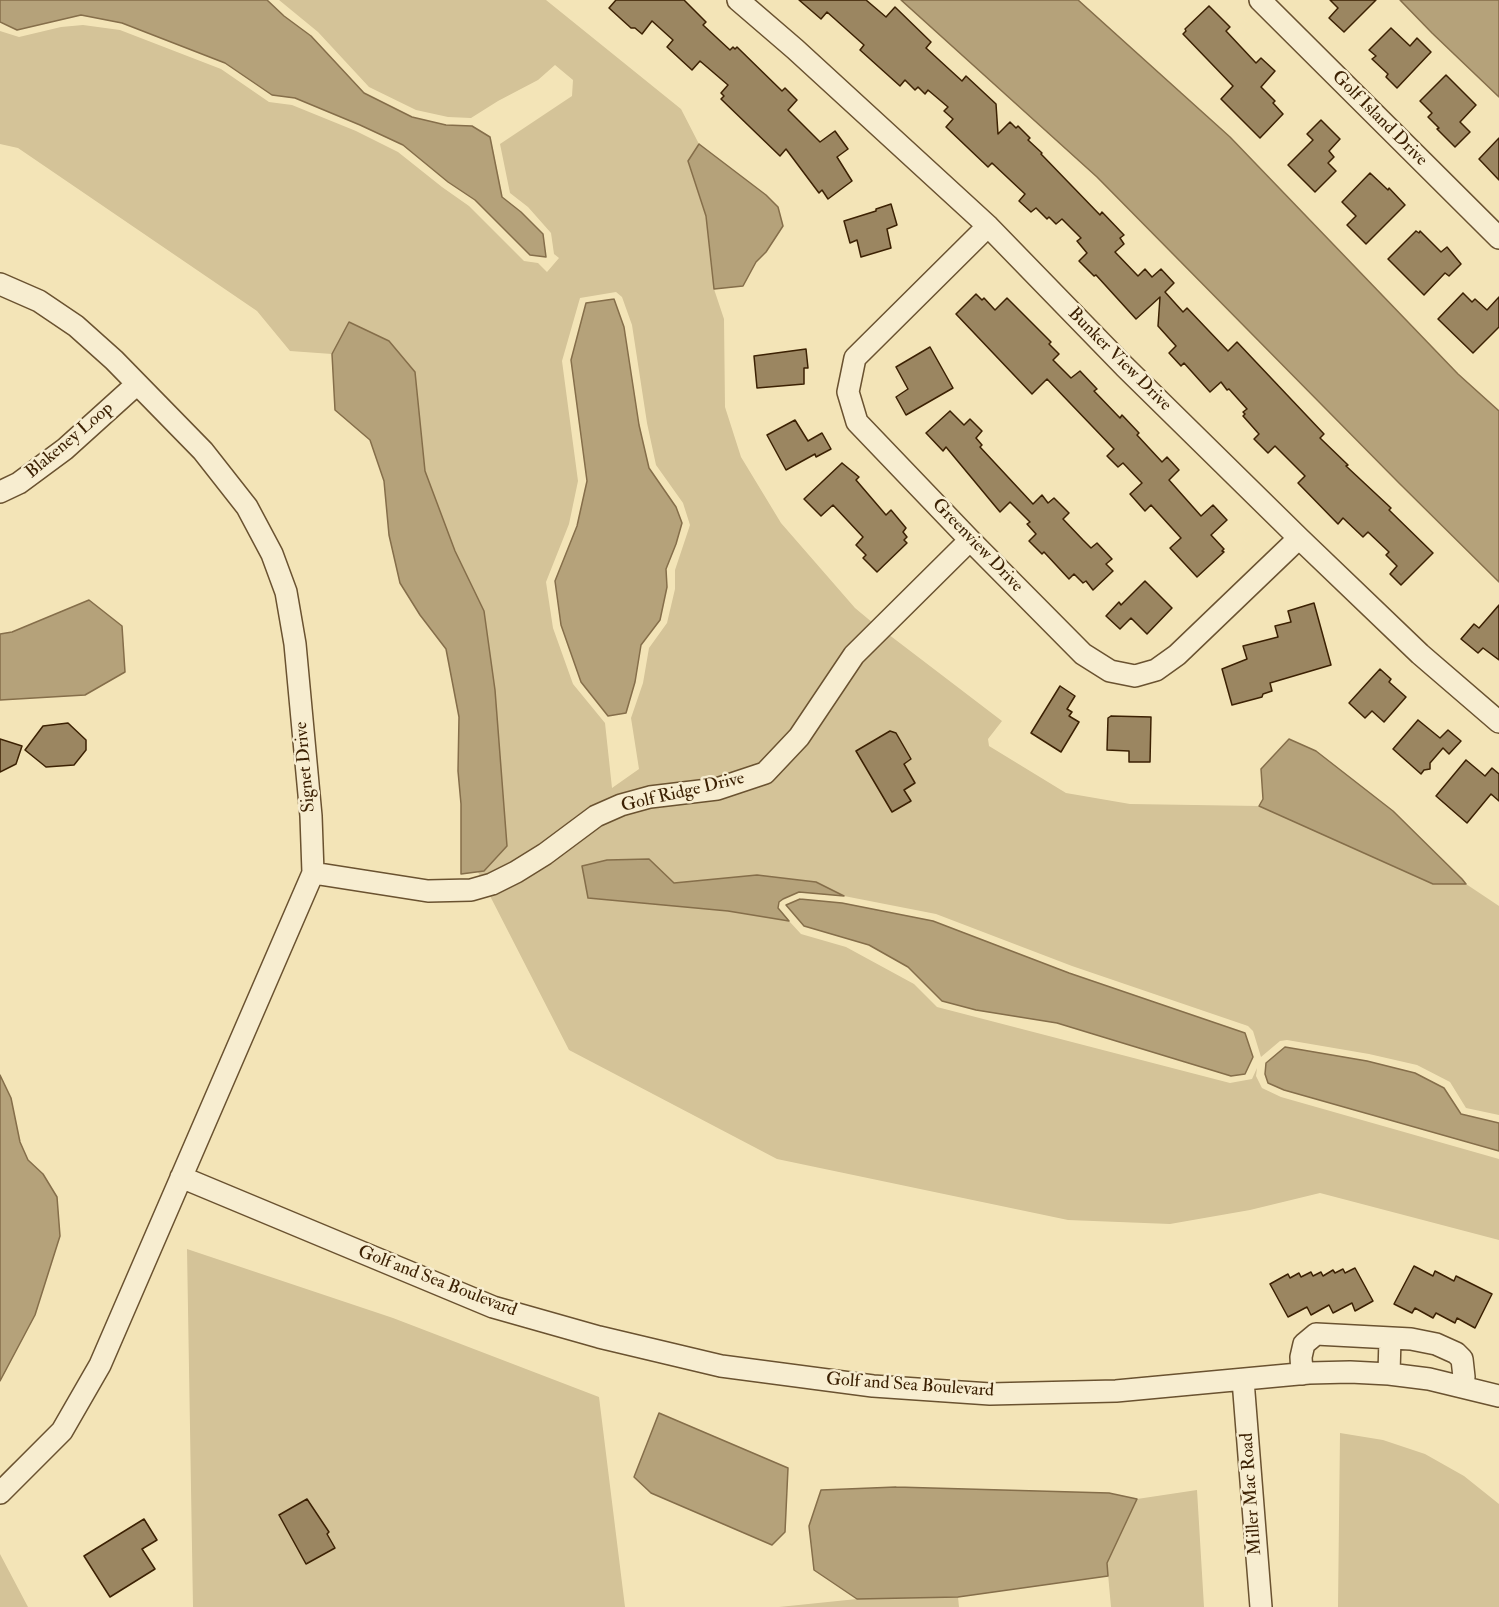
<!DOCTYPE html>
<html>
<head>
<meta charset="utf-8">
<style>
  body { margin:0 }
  canvas { display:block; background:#f3e4b7 }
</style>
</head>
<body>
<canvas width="1499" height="1607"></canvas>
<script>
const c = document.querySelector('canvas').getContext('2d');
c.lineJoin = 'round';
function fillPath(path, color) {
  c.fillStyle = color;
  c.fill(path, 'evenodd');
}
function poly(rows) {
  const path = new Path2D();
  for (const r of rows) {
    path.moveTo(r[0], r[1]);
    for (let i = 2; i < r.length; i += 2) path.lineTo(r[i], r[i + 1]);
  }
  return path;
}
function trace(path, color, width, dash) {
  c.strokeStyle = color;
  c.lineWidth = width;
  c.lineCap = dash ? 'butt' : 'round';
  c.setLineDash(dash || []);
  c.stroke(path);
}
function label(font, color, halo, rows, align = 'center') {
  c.font = font + ' "IM FELL Double Pica",serif';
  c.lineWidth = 5;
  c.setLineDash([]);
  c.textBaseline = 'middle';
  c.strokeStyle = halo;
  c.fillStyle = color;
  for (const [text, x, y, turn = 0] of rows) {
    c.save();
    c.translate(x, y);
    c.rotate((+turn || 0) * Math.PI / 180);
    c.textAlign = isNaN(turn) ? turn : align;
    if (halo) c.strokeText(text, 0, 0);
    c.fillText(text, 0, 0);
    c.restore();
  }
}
fillPath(poly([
  [279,0,546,0,681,109,699,144,688,162,706,216,714,289,724,319,725,407,741,457,781,523,855,608,873,623,791,732,759,766,715,781,539,847,511,864,481,878,478,872,484,871,484,611,455,551,425,471,415,372,349,322,332,354,290,351,257,311,18,148,0,144,0,31,19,37,61,27,83,25,120,30,221,69,269,102,292,105,356,131,398,152,442,187,469,206,524,261,538,263,547,272,559,258,554,254,551,233,528,207,510,193,500,144,572,96,573,80,555,65,538,80,498,101,471,118,448,117,416,110,369,87,318,32],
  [616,292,622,297,632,325,647,423,656,465,683,503,690,525,675,570,675,589,667,623,649,648,643,683,631,718,639,769,612,788,605,723,573,684,553,628,546,582,569,524,578,481,562,361,580,298],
  [888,634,1002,721,988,739,989,746,1066,793,1130,804,1259,806,1433,884,1466,884,1499,906,1499,1115,1466,1108,1450,1082,1417,1065,1369,1054,1287,1040,1280,1041,1261,1057,1253,1031,1248,1026,1072,966,936,914,844,896,816,882,757,875,674,883,649,859,607,860,728,911,789,921,801,934,846,947,914,984,937,1007,1230,1083,1252,1079,1257,1068,1256,1076,1262,1088,1281,1097,1499,1159,1499,1240,1320,1193,1250,1210,1170,1224,1068,1220,777,1159,569,1050,489,894,601,824,624,813,768,781,862,660],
  [187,1249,393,1318,599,1397,625,1607,193,1607],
  [1340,1433,1383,1440,1425,1454,1464,1476,1499,1504,1499,1607,1338,1607],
  [1197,1490,1204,1607,1111,1607,1107,1563,1137,1499],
  [0,1554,28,1607,0,1607],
  [958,1597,959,1607,779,1607,857,1599]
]), '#d4c398');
const water = poly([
  [0,0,267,0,284,16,311,36,364,93,412,117,446,125,472,126,490,137,502,197,521,212,543,234,546,257,530,255,475,200,448,182,403,145,360,125,295,98,272,95,225,63,122,23,81,15,17,30,0,22,0,0],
  [901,0,1078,0,1230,137,1458,374,1499,411,1499,582,1399,483,1097,177,901,0],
  [1400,0,1499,0,1499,97,1432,33,1400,0],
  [699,144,766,195,778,207,783,226,766,252,756,262,743,286,714,289,706,216,688,161,699,144],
  [614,299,624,327,639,425,649,468,676,507,682,523,676,544,666,569,667,587,660,620,641,645,635,682,626,713,608,716,581,682,561,625,555,581,577,526,587,481,571,360,586,303,614,299],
  [349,322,389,341,415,372,425,471,455,551,484,611,495,690,507,846,484,871,461,874,461,804,458,771,459,717,446,649,420,615,400,583,389,535,384,481,370,440,335,410,332,354,349,322],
  [89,600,122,626,125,672,85,695,0,700,0,634,12,632,89,600],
  [1289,739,1316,751,1393,811,1462,879,1466,884,1433,884,1259,806,1263,799,1261,769,1289,739],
  [649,859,674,883,757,875,816,882,844,896,799,892,783,899,779,902,778,908,789,921,728,911,588,898,582,866,607,860,649,859],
  [800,899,842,903,933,921,1069,973,1245,1033,1253,1057,1245,1074,1231,1076,1057,1023,976,1010,942,1001,908,967,869,945,804,926,786,905,800,899],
  [1285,1047,1367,1061,1415,1073,1444,1088,1461,1114,1499,1123,1499,1151,1284,1090,1268,1083,1265,1074,1266,1063,1285,1047],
  [0,1075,11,1098,20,1142,28,1160,43,1174,57,1197,60,1236,35,1315,0,1381,0,1075],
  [659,1413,788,1468,785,1532,772,1545,651,1493,634,1477,659,1413],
  [896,1487,1109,1493,1137,1499,1107,1563,1108,1576,958,1597,857,1599,814,1570,809,1526,821,1490,896,1487]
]);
fillPath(water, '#b5a27a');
trace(water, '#856e4a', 1.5);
const building = poly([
  [616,0,684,0,706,22,703,25,730,50,733,47,735,49,737,47,782,91,785,88,797,100,788,110,820,142,835,131,848,149,837,157,852,181,828,199,822,190,819,193,786,149,780,156,721,99,724,96,721,93,728,85,700,61,692,70,667,47,673,40,652,21,642,34,635,28,631,28,609,8,616,0],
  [799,0,866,0,886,17,895,7,931,42,926,48,962,81,966,76,996,104,998,134,1010,122,1016,128,1018,126,1030,138,1028,140,1042,153,1041,154,1100,215,1102,212,1124,235,1120,238,1124,244,1115,252,1138,276,1145,269,1152,277,1161,269,1174,283,1165,292,1183,312,1187,308,1228,351,1237,342,1324,434,1320,438,1348,465,1346,466,1391,508,1389,510,1433,553,1401,585,1390,574,1397,566,1386,555,1389,552,1368,532,1363,537,1343,518,1338,524,1298,483,1305,476,1275,446,1268,453,1254,439,1259,434,1243,416,1245,414,1243,412,1247,409,1229,389,1227,390,1221,382,1210,392,1184,363,1181,366,1169,353,1176,346,1158,326,1160,297,1136,319,1096,275,1094,276,1079,261,1087,253,1077,241,1081,238,1062,219,1056,224,1049,217,1047,219,1036,208,1031,212,1019,201,1025,194,992,163,988,167,946,127,953,119,944,111,948,107,928,90,925,94,918,87,915,90,905,80,900,86,860,50,864,45,827,12,821,19,799,0],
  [1330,0,1376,0,1344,32,1329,18,1338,8,1330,0],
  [1209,6,1230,27,1226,31,1256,63,1261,58,1275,71,1261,87,1275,101,1273,103,1283,114,1260,138,1221,99,1233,86,1183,34,1186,31,1185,29,1209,6],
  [1391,28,1410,46,1417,38,1431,52,1397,88,1386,77,1388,74,1372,59,1376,56,1369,50,1391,28],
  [1446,75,1476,105,1460,122,1470,132,1455,147,1437,129,1439,128,1428,117,1432,113,1420,101,1446,75],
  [1321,120,1340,139,1329,151,1334,157,1328,163,1336,171,1315,192,1288,165,1313,140,1307,134,1321,120],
  [1499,138,1499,180,1479,159,1499,138],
  [1370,173,1388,190,1389,188,1405,205,1366,244,1347,225,1356,216,1342,202,1370,173],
  [891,204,897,225,887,229,891,248,861,257,857,240,850,243,844,221,876,211,876,209,891,204],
  [1416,231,1419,233,1420,231,1441,252,1447,247,1461,264,1449,276,1445,273,1424,295,1388,259,1416,231],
  [1463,293,1472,302,1475,299,1487,310,1499,297,1499,327,1473,353,1438,319,1463,293],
  [976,294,982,300,984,298,995,310,1007,298,1051,342,1049,344,1059,354,1053,360,1071,378,1080,371,1097,389,1094,391,1120,418,1122,415,1139,433,1137,435,1162,462,1167,457,1179,470,1169,480,1201,516,1213,505,1227,520,1211,535,1224,549,1222,551,1224,552,1197,577,1170,548,1181,538,1151,505,1145,511,1130,494,1142,483,1123,463,1118,467,1107,456,1114,449,1047,379,1032,394,956,314,976,294],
  [930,347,953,388,906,415,896,397,908,389,896,367,930,347],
  [806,349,808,368,804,368,804,384,757,388,754,356,806,349],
  [950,411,964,425,970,419,982,431,976,438,982,445,980,447,1033,504,1042,495,1048,503,1054,498,1069,513,1063,519,1083,540,1091,548,1097,543,1112,559,1106,564,1113,571,1093,590,1086,581,1083,583,1074,574,1069,579,1044,552,1042,554,1029,541,1036,534,1027,524,1030,522,1010,502,1000,512,946,447,943,451,926,433,950,411],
  [795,420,808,441,822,433,831,449,816,457,815,454,786,470,767,435,795,420],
  [842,463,859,477,856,480,886,515,891,510,906,528,903,532,907,537,904,540,907,543,877,572,863,558,866,555,856,545,863,537,833,505,821,516,804,499,842,463],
  [1145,581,1172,608,1147,634,1131,618,1120,629,1106,616,1119,602,1121,605,1145,581],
  [1314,603,1331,665,1270,683,1272,691,1263,694,1262,697,1232,705,1222,669,1247,659,1243,646,1278,637,1275,626,1291,622,1288,611,1314,603],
  [1499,605,1499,660,1483,648,1478,653,1461,639,1474,624,1479,628,1499,605],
  [1380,669,1391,679,1389,682,1406,697,1384,722,1372,711,1365,718,1349,703,1380,669],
  [1060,686,1075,696,1067,709,1072,712,1069,716,1079,722,1061,752,1031,733,1060,686],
  [1111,716,1151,717,1150,762,1129,762,1129,751,1107,750,1108,718,1111,716],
  [1418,720,1440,738,1448,730,1461,741,1449,754,1443,748,1430,763,1430,769,1424,770,1421,774,1393,749,1418,720],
  [68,723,86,740,86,750,74,765,46,767,25,750,43,726,68,723],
  [890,731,896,733,911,759,904,764,915,783,904,790,911,801,892,812,856,751,890,731],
  [0,739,22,746,16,764,0,772,0,739],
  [1466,760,1485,776,1492,768,1499,774,1499,801,1491,794,1467,823,1436,796,1466,760],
  [1414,1266,1433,1276,1435,1271,1454,1281,1456,1276,1492,1294,1475,1328,1457,1318,1455,1323,1436,1313,1433,1318,1415,1308,1412,1313,1394,1304,1414,1266],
  [1355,1268,1373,1301,1355,1311,1352,1303,1333,1313,1329,1305,1311,1315,1307,1307,1288,1317,1270,1284,1288,1274,1290,1278,1299,1273,1301,1277,1311,1272,1313,1276,1321,1272,1323,1276,1333,1270,1335,1273,1343,1269,1345,1273,1355,1268],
  [307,1499,329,1532,327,1534,335,1548,306,1564,279,1515,307,1499],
  [144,1519,157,1540,142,1549,155,1569,110,1597,84,1556,144,1519]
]);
fillPath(building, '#9b8661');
trace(building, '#3c2103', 1.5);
const minor = poly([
  [738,0,795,49,988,226,1125,367,1299,538,1420,654,1499,722],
  [1260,0,1499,238],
  [988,226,855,358,848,392,857,422,970,540,1083,654,1110,671,1135,676,1156,670,1177,655,1299,538],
  [0,284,39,301,76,326,114,360,203,451,247,507,272,554,286,592,295,644,311,816,313,873,100,1365,62,1431,0,1493],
  [0,492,19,483,65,449,137,384],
  [313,873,428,891,471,890,492,884,516,872,545,854,596,816,621,805,650,797,717,789,765,773,799,737,854,655,970,540],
  [181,1177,493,1307,599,1337,721,1366,873,1386,990,1394,1116,1391,1309,1373,1350,1372,1389,1374,1429,1379,1499,1396],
  [1302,1374,1301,1357,1304,1344,1316,1334,1411,1339,1436,1344,1456,1353,1462,1359,1464,1377,1461,1386],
  [1389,1374,1390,1338],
  [1243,1380,1261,1607]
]);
trace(minor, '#6a5230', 24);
trace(minor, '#f7edd0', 21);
label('18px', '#3c2103', '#f7edd0', [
  ["Golf Island Drive",1379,119,45],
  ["Bunker View Drive",1119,360,45],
  ["Blakeney Loop",70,441,-40],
  ["Greenview Drive",977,546,46],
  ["Signet Drive",306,767,-95],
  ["Golf Ridge Drive",683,793,-13],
  ["Golf and Sea Boulevard",437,1282,21],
  ["Golf and Sea Boulevard",910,1386,4],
  ["Miller Mac Road",1252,1494,-94]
]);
</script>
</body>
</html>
